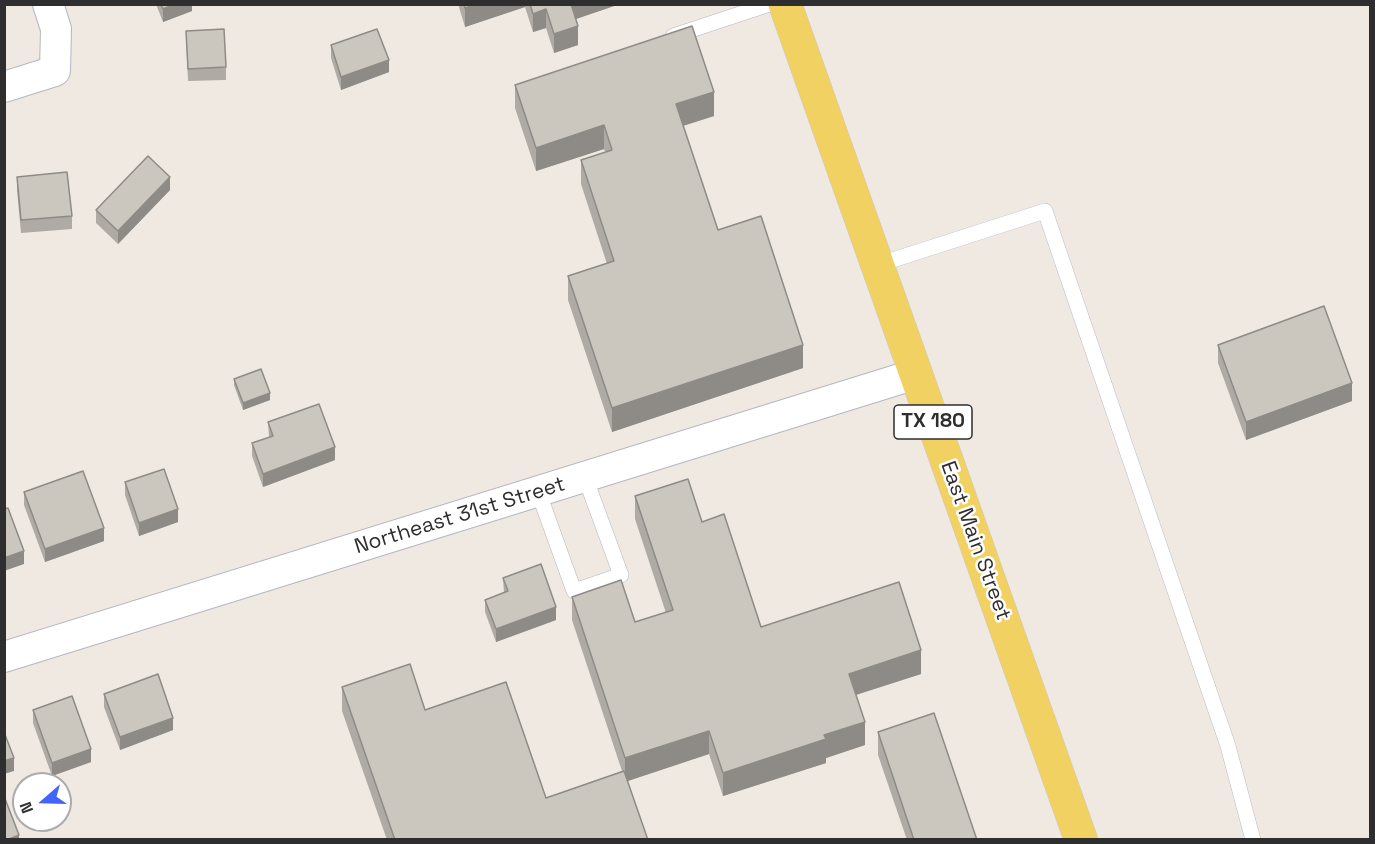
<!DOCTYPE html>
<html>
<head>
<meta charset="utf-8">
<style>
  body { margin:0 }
  #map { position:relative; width:1375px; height:844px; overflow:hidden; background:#efe9e1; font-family:"Space Grotesk",sans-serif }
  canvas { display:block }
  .frame { position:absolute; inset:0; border:6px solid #2e2e2e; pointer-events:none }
  .north { position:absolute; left:12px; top:772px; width:60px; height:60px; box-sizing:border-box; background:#fff; border:2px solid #ababab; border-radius:50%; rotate:250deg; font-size:16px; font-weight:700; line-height:24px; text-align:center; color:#2e2e2e }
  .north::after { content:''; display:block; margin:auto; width:21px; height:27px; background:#4264fb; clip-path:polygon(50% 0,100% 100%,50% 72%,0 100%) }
</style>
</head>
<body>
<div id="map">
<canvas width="1375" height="844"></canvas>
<div class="frame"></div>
<div class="north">N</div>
</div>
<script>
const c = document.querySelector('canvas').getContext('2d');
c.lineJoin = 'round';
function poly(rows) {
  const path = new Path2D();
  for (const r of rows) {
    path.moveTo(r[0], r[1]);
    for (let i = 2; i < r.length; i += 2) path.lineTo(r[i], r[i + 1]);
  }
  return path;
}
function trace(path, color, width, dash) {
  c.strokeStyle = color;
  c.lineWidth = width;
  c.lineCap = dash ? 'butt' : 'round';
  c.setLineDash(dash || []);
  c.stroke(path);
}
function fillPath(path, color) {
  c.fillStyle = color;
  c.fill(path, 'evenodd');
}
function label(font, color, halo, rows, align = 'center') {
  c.font = font + ' "Space Grotesk",sans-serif';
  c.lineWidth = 5;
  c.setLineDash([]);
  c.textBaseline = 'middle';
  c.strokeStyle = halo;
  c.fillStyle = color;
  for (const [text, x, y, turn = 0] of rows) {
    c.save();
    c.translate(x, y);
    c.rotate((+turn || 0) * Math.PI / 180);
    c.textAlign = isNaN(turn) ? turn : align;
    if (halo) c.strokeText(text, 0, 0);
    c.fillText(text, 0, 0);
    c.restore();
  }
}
const lane = poly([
  [673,36,770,4],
  [877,265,1045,211,1228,746,1253,840],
  [538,491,574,591,621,575,585,477]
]);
const street = poly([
  [4,87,55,71,56,29,48,4],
  [4,657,916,374]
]);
const primary = poly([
  [785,4,1081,840]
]);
trace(lane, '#b4b7c1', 16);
trace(street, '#b4b7c1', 32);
trace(primary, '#c9c9c9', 34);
trace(lane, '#fff', 15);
trace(street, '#fff', 30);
trace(primary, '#f2d163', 33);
fillPath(poly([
  [156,4,192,4,192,11,163,22],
  [458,4,620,4,576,19,578,45,554,53,546,28,533,32,525,7,465,27],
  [186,31,226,67,226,80,188,81],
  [331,45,389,72,341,90,331,58],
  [515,85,714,116,683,126,718,230,803,368,612,432,568,300,568,276,607,264,581,184,581,160,605,152,604,149,536,171,515,108],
  [17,177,72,216,72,229,21,233,17,190],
  [170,190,118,244,96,223,96,210],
  [1218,345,1352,401,1246,440,1218,363],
  [234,379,270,400,243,410,234,385],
  [268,422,335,460,263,487,252,456,252,443,269,437],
  [125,482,178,522,139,536,125,495],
  [24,492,104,541,45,562,24,505],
  [635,496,702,522,761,627,921,674,856,695,865,745,826,758,826,763,723,796,709,754,627,781,648,840,387,840,342,711,342,687,425,710,546,798,622,771,572,620,572,597,635,622,666,613,635,519],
  [503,578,556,620,496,642,485,612,485,600,504,593],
  [104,694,173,730,120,750,104,707],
  [33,710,91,762,52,776,33,723],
  [878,732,977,840,907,840,878,755]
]), '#afaba4');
fillPath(poly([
  [175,4,192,4,192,11,163,22,163,9],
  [477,4,525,4,525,7,465,27,465,8],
  [570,4,620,4,570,21],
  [546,9,546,28,533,32,533,14],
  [578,26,578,45,554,53,554,34],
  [389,60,389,72,341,90,341,77],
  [714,92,714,116,676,128,676,104],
  [604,125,604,149,536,171,536,148],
  [170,177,170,190,118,244,118,231],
  [803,345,803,368,612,432,612,408],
  [1352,383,1352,401,1246,440,1246,422],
  [270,393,270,400,243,410,243,403],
  [335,447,335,460,263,487,263,474],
  [178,509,178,522,139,536,139,523],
  [104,528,104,541,45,562,45,549],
  [24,551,24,564,4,571,4,558],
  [556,607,556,620,496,642,496,629],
  [921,650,921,674,849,697,849,674],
  [173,718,173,730,120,750,120,737],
  [865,722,865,745,826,758,826,763,723,796,723,773,824,735],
  [709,731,709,754,625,782,625,758],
  [91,749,91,762,52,776,52,763],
  [14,758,14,771,4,774,4,761],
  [19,835,19,840,7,840]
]), '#8e8b86');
const building = poly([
  [161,4,175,4,163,9,161,4],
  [464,4,477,4,465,8,464,4],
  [530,4,571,4,578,26,554,34,546,9,533,14,530,4],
  [692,26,714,92,676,104,718,230,761,216,803,345,612,408,568,276,614,261,581,160,612,150,604,125,536,148,515,85,692,26],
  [224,29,226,67,188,69,186,31,224,29],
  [377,29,389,60,341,77,331,45,377,29],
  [148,156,170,177,118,231,96,210,148,156],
  [67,172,72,216,21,220,17,177,67,172],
  [1324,306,1352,383,1246,422,1218,345,1324,306],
  [261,369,270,393,243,403,234,379,261,369],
  [319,404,335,447,263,474,252,443,273,436,268,422,319,404],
  [164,469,178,509,139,523,125,482,164,469],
  [83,471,104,528,45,549,24,492,83,471],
  [688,479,702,522,724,514,761,627,899,582,921,650,849,674,865,722,824,735,826,739,723,773,709,731,625,758,572,597,621,580,635,622,673,610,635,496,688,479],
  [8,508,24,551,4,558,4,509,8,508],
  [541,564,556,607,496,629,485,600,508,591,503,578,541,564],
  [410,664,425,710,506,682,546,798,624,771,648,840,395,840,342,687,410,664],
  [158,674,173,718,120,737,104,694,158,674],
  [72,696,91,749,52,763,33,710,72,696],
  [934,713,977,840,914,840,878,732,934,713],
  [4,732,14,758,4,761,4,732],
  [4,796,19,835,7,840,4,840,4,796]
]);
fillPath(building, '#cbc7bf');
trace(building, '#8e8b86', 1.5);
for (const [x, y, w] of [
  [933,422,78]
]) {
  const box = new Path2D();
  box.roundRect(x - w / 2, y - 17, w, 34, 4.5);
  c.fillStyle = '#fff';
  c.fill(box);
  trace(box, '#2e2e2e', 1.5);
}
label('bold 20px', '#2e2e2e', null, [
  ["TX 180",933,422]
]);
label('21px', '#2e2e2e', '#fff', [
  ["Northeast 31st Street",460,516,-17],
  ["East Main Street",975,541,70]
]);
</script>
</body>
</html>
